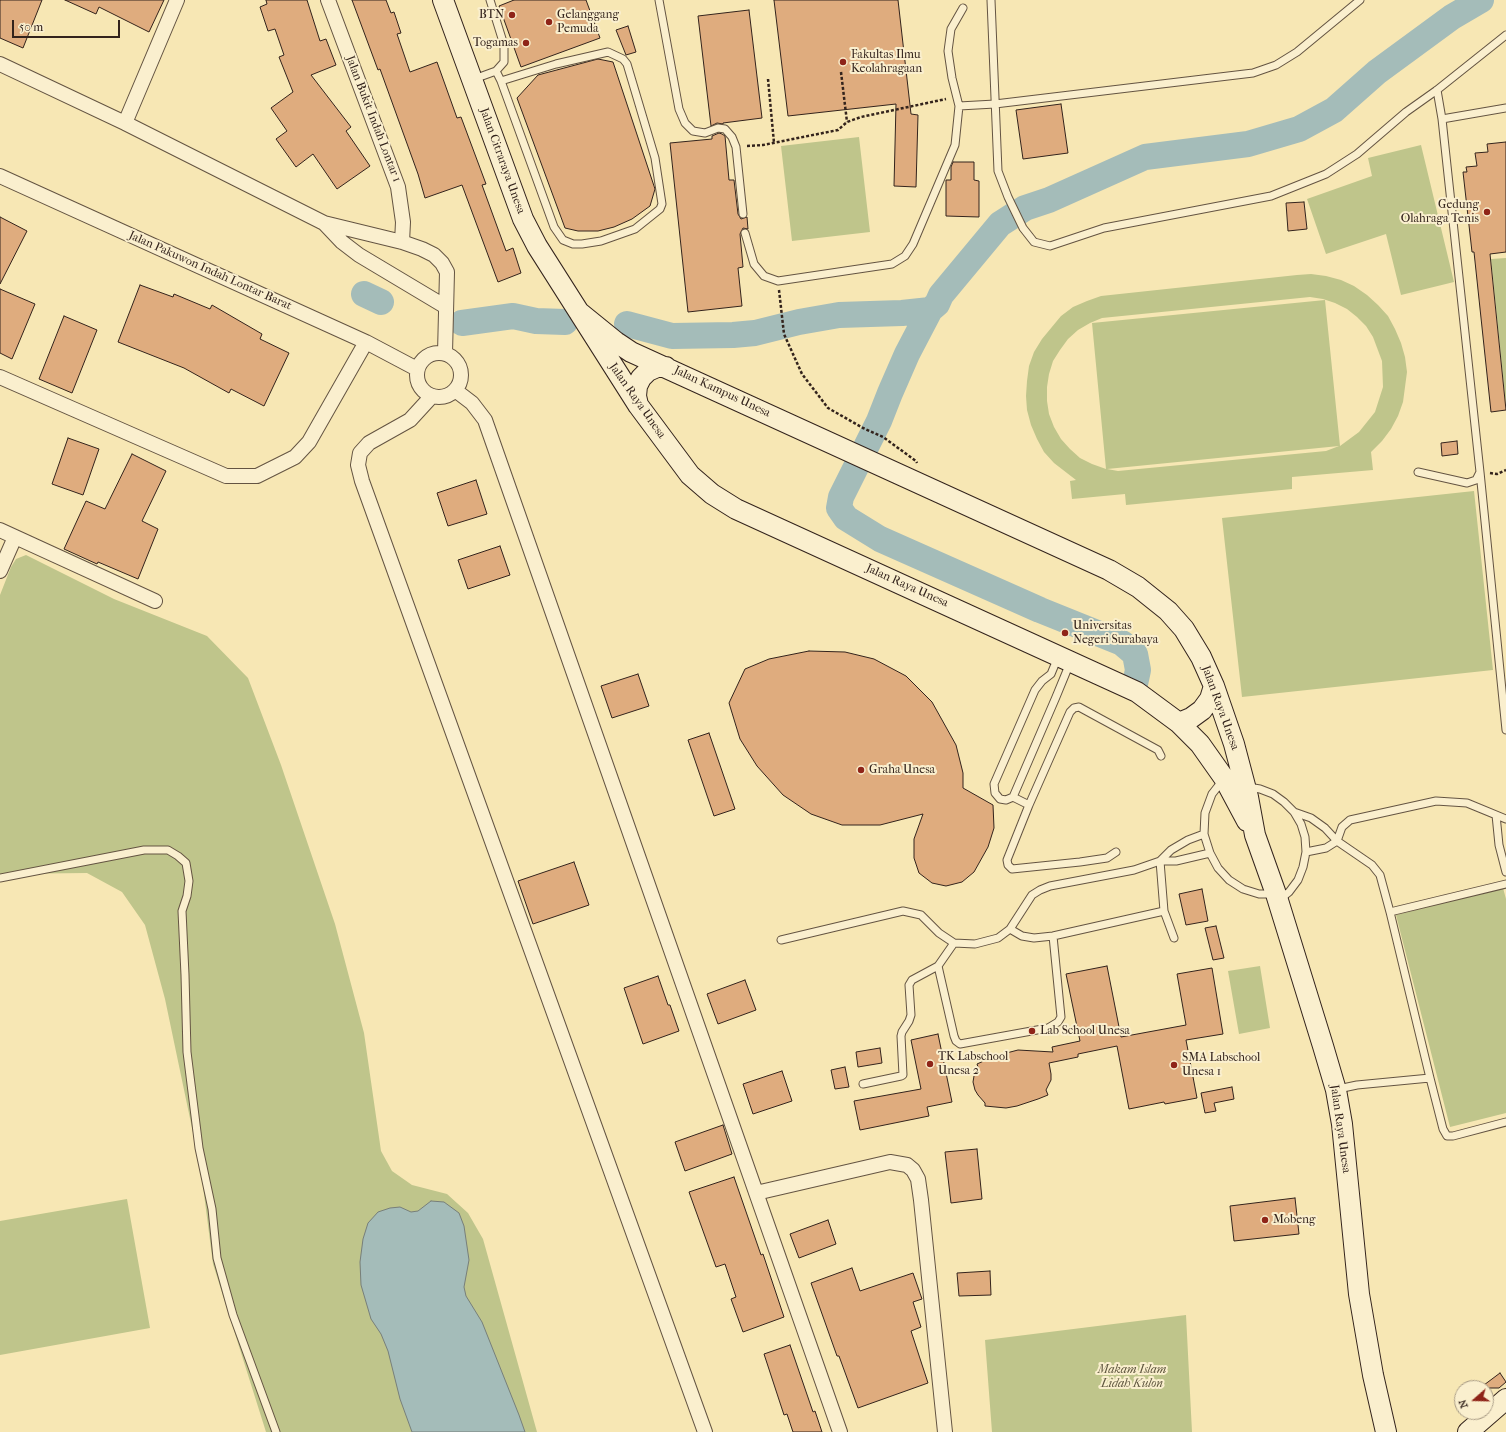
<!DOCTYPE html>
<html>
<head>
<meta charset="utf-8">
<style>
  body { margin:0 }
  #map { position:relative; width:1506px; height:1432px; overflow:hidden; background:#f7e7b4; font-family:"IM FELL French Canon",serif }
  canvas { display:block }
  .north { position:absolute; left:1454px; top:1380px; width:40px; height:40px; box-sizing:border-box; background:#faefce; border:1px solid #aa9d87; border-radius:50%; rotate:250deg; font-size:11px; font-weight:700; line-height:16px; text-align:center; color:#33231c }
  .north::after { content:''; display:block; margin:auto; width:14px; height:18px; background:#8f2418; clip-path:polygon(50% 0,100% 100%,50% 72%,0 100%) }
  .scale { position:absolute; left:12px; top:20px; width:108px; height:18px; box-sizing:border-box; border:2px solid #33231c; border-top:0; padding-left:5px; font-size:12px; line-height:14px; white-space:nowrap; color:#33231c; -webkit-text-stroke:3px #faefce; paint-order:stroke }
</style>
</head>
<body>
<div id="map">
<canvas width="1506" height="1432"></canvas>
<div class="north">N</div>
<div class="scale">50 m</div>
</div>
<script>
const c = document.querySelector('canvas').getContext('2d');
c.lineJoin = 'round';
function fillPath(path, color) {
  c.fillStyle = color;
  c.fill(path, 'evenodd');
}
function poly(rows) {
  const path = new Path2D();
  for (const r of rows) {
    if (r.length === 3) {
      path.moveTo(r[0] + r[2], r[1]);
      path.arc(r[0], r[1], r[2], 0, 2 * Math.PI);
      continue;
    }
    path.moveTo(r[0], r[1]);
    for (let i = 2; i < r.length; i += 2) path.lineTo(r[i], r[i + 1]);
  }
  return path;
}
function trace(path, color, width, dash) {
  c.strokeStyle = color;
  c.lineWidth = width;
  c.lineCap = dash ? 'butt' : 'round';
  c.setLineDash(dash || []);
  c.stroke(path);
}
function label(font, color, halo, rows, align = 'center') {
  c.font = font + ' "IM FELL French Canon",serif';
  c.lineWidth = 4;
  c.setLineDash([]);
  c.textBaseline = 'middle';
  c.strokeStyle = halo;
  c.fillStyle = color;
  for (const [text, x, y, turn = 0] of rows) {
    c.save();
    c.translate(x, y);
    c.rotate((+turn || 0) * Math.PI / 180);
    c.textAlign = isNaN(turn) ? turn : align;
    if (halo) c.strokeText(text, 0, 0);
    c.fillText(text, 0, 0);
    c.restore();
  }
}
fillPath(poly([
  [859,137,870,232,792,241,781,146],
  [1421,145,1454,282,1401,295,1386,234,1326,254,1307,199,1372,176,1368,158],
  [1506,258,1506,406,1491,259],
  [1311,274,1326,276,1341,280,1354,286,1367,295,1378,305,1388,316,1395,329,1401,343,1405,357,1407,372,1403,402,1398,416,1391,429,1382,441,1371,452,1373,470,1292,477,1292,489,1126,505,1125,494,1072,499,1070,481,1076,480,1054,463,1044,452,1037,439,1031,425,1027,410,1026,396,1027,381,1029,366,1034,352,1042,339,1061,316,1073,307,1087,301,1101,296,1297,275],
  [1310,297,1323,299,1335,303,1347,309,1357,317,1366,326,1373,337,1382,361,1383,387,1375,412,1359,432,1340,446,1325,300,1092,323,1106,469,1092,464,1080,458,1070,449,1061,439,1054,427,1049,414,1047,401,1047,387,1049,374,1053,361,1060,350,1068,339,1078,330,1090,323,1102,318],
  [1339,446,1326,451,1118,471,1107,469],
  [1474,491,1493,670,1242,697,1222,518],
  [26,555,114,599,207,636,248,678,281,765,335,924,364,1033,381,1151,392,1171,412,1185,447,1194,468,1213,483,1239,537,1432,266,1432,213,1264,201,1171,165,999,145,925,122,892,87,873,0,874,0,595,11,567,16,559],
  [1503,888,1506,899,1506,1113,1450,1127,1396,915],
  [1260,966,1270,1028,1239,1034,1228,971],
  [127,1199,150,1328,0,1355,0,1221],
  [1186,1315,1192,1432,992,1432,985,1340]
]), '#bfc58b');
const water = poly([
  [431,1201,444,1202,459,1213,464,1226,469,1260,464,1287,466,1296,482,1322,519,1415,525,1432,412,1432,400,1399,388,1351,381,1334,371,1319,361,1285,360,1262,363,1239,368,1223,378,1212,390,1208,400,1207,411,1212,418,1211,431,1201]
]);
fillPath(water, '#a4bcb9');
trace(water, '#777f7a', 1);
trace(poly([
  [364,294,381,302],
  [930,310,907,354,890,393,879,421,841,497,839,508,846,518,880,539,1040,610,1122,643,1135,654,1138,670,1135,684],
  [462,323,513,316,536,321,565,322],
  [627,324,672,336,733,335,755,333,799,322,839,315,902,313,930,310,937,304,941,295,1000,224,1025,208,1049,200,1145,157,1248,144,1299,129,1334,110,1377,72,1452,17,1481,0]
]), '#a4bcb9', 26);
const building = poly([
  [0,0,42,0,23,48,0,38,0,0],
  [65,0,164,0,149,32,99,7,96,14,65,0],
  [266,0,307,0,320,41,326,39,336,65,311,75,351,127,346,131,370,166,337,189,313,154,296,167,276,139,287,131,271,108,293,92,279,57,284,55,275,29,268,31,260,7,267,4,266,0],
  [352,0,386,0,391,13,394,12,401,33,397,34,410,72,437,62,457,118,461,117,486,184,482,185,506,251,513,248,521,273,498,282,462,185,425,198,418,174,380,69,378,70,352,0],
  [514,0,586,0,600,38,521,67,499,6,514,0],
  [774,0,898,0,911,114,918,115,916,187,894,186,896,104,788,116,774,0],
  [749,10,762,118,723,123,723,124,717,123,711,126,698,16,749,10],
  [628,26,636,52,626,55,616,30,628,26],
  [598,59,613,62,655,189,650,206,632,219,614,227,598,231,578,231,565,228,517,98,538,75,598,59],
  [1061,104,1068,153,1023,159,1016,110,1061,104],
  [719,133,722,134,725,136,729,180,734,180,738,214,741,219,747,217,748,229,743,228,740,234,743,267,738,268,742,306,688,312,670,143,712,139,712,136,719,133],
  [1506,142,1506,252,1490,254,1506,410,1491,412,1474,252,1472,252,1463,172,1467,172,1466,167,1477,166,1475,153,1488,152,1487,144,1506,142],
  [953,162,974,162,974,180,979,181,979,217,946,216,946,180,951,180,951,167,953,162],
  [1304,202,1307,229,1288,231,1286,203,1304,202],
  [0,217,27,231,0,284,0,217],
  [140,285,173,297,174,294,210,309,212,305,262,334,260,339,289,353,264,406,231,389,229,393,184,368,118,342,140,285],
  [0,289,35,304,12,359,0,353,0,289],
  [64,316,97,330,72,393,39,379,64,316],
  [68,438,99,449,83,495,52,484,68,438],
  [1457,441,1458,454,1442,456,1441,443,1457,441],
  [132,454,166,471,142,521,158,529,138,579,98,562,97,564,64,549,86,501,105,509,132,454],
  [476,480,487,514,448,526,437,493,476,480],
  [500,546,510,575,468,589,458,560,500,546],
  [809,651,845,652,874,659,906,676,932,702,956,745,963,773,963,788,993,805,994,828,988,847,974,872,962,882,946,886,932,883,919,873,914,858,914,839,923,814,880,825,842,825,811,814,783,795,757,766,740,739,729,703,745,669,769,659,809,651],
  [638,674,649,706,612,718,601,686,638,674],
  [709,733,735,809,714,816,688,740,709,733],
  [574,862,589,905,533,924,518,881,574,862],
  [1202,889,1208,921,1186,925,1179,894,1202,889],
  [1216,926,1224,958,1213,960,1205,928,1216,926],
  [1107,966,1121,1037,1186,1025,1177,974,1212,968,1223,1034,1186,1040,1197,1098,1165,1104,1164,1102,1129,1109,1117,1046,1078,1054,1078,1057,1049,1063,1051,1074,1051,1080,1046,1090,1048,1095,1038,1099,1017,1106,1006,1108,985,1106,985,1103,978,1095,975,1090,973,1082,974,1076,978,1067,977,1064,995,1056,1018,1050,1053,1052,1052,1047,1080,1041,1066,974,1107,966],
  [658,976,668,1005,670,1005,679,1031,643,1044,624,988,658,976],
  [745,980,756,1010,718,1024,707,994,745,980],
  [938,1034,952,1102,927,1107,929,1116,860,1130,854,1101,921,1089,911,1040,938,1034],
  [880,1048,882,1063,858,1067,856,1052,880,1048],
  [845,1067,849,1087,835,1089,831,1070,845,1067],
  [782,1071,792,1101,753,1114,743,1084,782,1071],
  [1232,1087,1234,1099,1214,1103,1216,1111,1205,1113,1201,1093,1232,1087],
  [723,1125,732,1154,685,1171,675,1142,723,1125],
  [977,1149,982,1199,951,1203,945,1152,977,1149],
  [734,1177,761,1255,763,1254,784,1317,743,1332,731,1299,736,1297,725,1264,716,1267,689,1192,734,1177],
  [1295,1198,1299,1234,1234,1241,1230,1206,1295,1198],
  [828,1220,836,1244,799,1258,790,1234,828,1220],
  [852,1268,860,1291,913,1273,922,1299,913,1302,921,1327,911,1331,928,1383,858,1408,839,1356,837,1356,811,1283,852,1268],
  [990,1271,991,1295,959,1296,957,1273,990,1271],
  [790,1345,813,1412,815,1411,822,1432,793,1432,787,1414,784,1415,764,1354,790,1345],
  [1500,1373,1506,1382,1499,1388,1480,1388,1500,1373]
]);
fillPath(building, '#dfac7e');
trace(building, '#33231c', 1);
const lane = poly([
  [659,0,679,109,685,123,693,131,705,133,718,128,725,129,732,137,736,147,743,214],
  [991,0,998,171,1008,197,1023,228,1034,242,1050,246,1104,228,1271,196,1326,174,1357,154,1406,112,1437,90,1506,35],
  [496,71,501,81,554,227,563,240,573,244,582,244,601,241,635,229,660,209,662,204,655,158,627,64,623,59,608,52,556,64,501,81],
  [474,79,496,71,504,62,504,45,490,0],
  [959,106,995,104,1253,73,1276,65,1297,52,1360,0],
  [1442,119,1506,108],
  [745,233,754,264,764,276,778,281,892,264,905,256,913,244,955,145,959,106,952,78,948,51,951,29,963,8],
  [1418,472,1467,483,1476,480,1480,472,1442,119,1437,90],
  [1480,472,1506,730],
  [1058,657,1051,674,1042,681,1035,690,994,784,995,793,1000,799,1006,800,1013,797,1056,697,1070,663],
  [1223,780,1212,794,1205,813,1204,834,1210,853,1218,868,1229,880,1243,889,1259,894,1273,894],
  [1248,787,1260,789,1273,794,1284,802,1294,812,1301,824,1305,837,1306,852,1303,867,1298,880,1289,892,1279,900],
  [1013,797,1029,805],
  [1294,812,1311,818,1325,828,1337,841,1372,865,1380,875,1390,912],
  [1496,815,1499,845,1506,872],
  [1116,852,1107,858,1080,862,1012,869,1008,865,1007,860,1029,805,1070,712,1074,708,1079,707,1158,750,1161,756],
  [1306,852,1326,848,1337,841,1342,827,1350,820,1436,801,1467,803,1506,819],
  [0,878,144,850,168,850,178,856,186,863,189,881,187,896,182,911,185,975,187,1052,199,1148,212,1209,217,1258,233,1315,276,1432],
  [1506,884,1390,912,1430,1078,1443,1129,1447,1136,1453,1136,1506,1122],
  [1010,929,1022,936,1034,938,1053,936,1164,911],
  [1174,938,1164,911,1160,861,1176,861,1210,853],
  [781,940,903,911,921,915,939,933,954,943,975,944,998,938,1010,929,1032,895,1040,890,1050,886,1134,870,1160,861,1171,850,1188,840,1204,834],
  [938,966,954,1036,956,1041,960,1044,1048,1028,1058,1022,1061,1017,1053,936],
  [863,1084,901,1076,903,1075,901,1036,902,1032,909,1021,911,1015,909,985,912,980,938,966,954,943],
  [1338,1089,1357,1085,1430,1078]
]);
const street = poly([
  [328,0,398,187,403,222,402,242],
  [0,64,125,123,324,223,402,242,422,249,434,255,442,263,447,272,445,353],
  [125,123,177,0],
  [0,176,366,342,417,369],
  [324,223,342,242,359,255,446,307],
  [439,375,22],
  [0,377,226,476,257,476,295,457,309,442,366,342],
  [455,390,472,403,485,420,840,1432],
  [432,396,410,420,369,443,360,453,358,465,362,481,705,1432],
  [0,530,155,601],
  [0,571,15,537],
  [756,1193,890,1162,907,1165,913,1170,918,1179,921,1200,945,1432]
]);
const secondary = poly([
  [443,0,523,219,537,246,638,405,690,475,712,494,736,509,1137,692,1179,723,1200,744,1224,778,1247,821],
  [579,312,616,342,631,352,1109,570,1138,587,1168,611,1184,629,1201,657,1214,686,1234,744,1248,797,1255,835,1276,894,1323,1046,1336,1090,1342,1124,1359,1294,1373,1375,1386,1432],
  [638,405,636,396,637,386,641,378,648,371,657,367,666,367],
  [1179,723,1191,718,1202,710,1210,699,1214,686],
  [1468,1432,1506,1399]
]);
trace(lane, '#645442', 9);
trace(street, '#645442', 16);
trace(secondary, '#33231c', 22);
trace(poly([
  [841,72,847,122],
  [768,79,774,143],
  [747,146,763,145,838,130,847,122,861,117,946,99],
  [779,290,784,334,802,374,828,408,863,428,883,437,916,461,917,463],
  [1490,473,1497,474,1506,470]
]), '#33231c', 2.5, [3, 2]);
trace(lane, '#faefce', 7);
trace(street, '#faefce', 14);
trace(secondary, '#faefce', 20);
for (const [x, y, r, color] of [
  [512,15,4,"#8f2418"],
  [549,22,4,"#8f2418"],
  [526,43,4,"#8f2418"],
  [843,62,4,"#8f2418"],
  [1487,212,4,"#8f2418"],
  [1065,633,4,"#8f2418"],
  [861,770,4,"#8f2418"],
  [1032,1031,4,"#8f2418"],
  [930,1064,4,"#8f2418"],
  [1174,1065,4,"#8f2418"],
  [1265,1220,4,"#8f2418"]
]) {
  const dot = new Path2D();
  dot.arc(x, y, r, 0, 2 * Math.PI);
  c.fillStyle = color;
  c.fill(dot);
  trace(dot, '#faefce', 1.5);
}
label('12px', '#33231c', '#faefce', [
  ["BTN",504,15,"right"],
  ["Gelanggang",557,15],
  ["Pemuda",557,29],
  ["Togamas",518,43,"right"],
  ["Fakultas Ilmu",851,55],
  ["Keolahragaan",851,69],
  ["Gedung",1479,205,"right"],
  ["Olahraga Tenis",1479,219,"right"],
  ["Universitas",1073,626],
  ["Negeri Surabaya",1073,640],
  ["Graha Unesa",869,770],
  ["Lab School Unesa",1040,1031],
  ["TK Labschool",938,1057],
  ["Unesa 2",938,1071],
  ["SMA Labschool",1182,1058],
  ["Unesa 1",1182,1072],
  ["Mobeng",1273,1220]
], 'left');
label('12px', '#33231c', '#faefce', [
  ["Jalan Bukit Indah Lontar 1",373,119,69],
  ["Jalan Citraraya Unesa",502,161,70],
  ["Jalan Pakuwon Indah Lontar Barat",210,271,24],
  ["Jalan Kampus Unesa",722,392,25],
  ["Jalan Raya Unesa",637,401,55],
  ["Jalan Raya Unesa",907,586,24],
  ["Jalan Raya Unesa",1220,708,70],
  ["Jalan Raya Unesa",1340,1129,82]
]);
label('italic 12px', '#5d543d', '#faefce', [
  ["Makam Islam",1132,1370],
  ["Lidah Kulon",1132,1384]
]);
</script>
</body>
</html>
